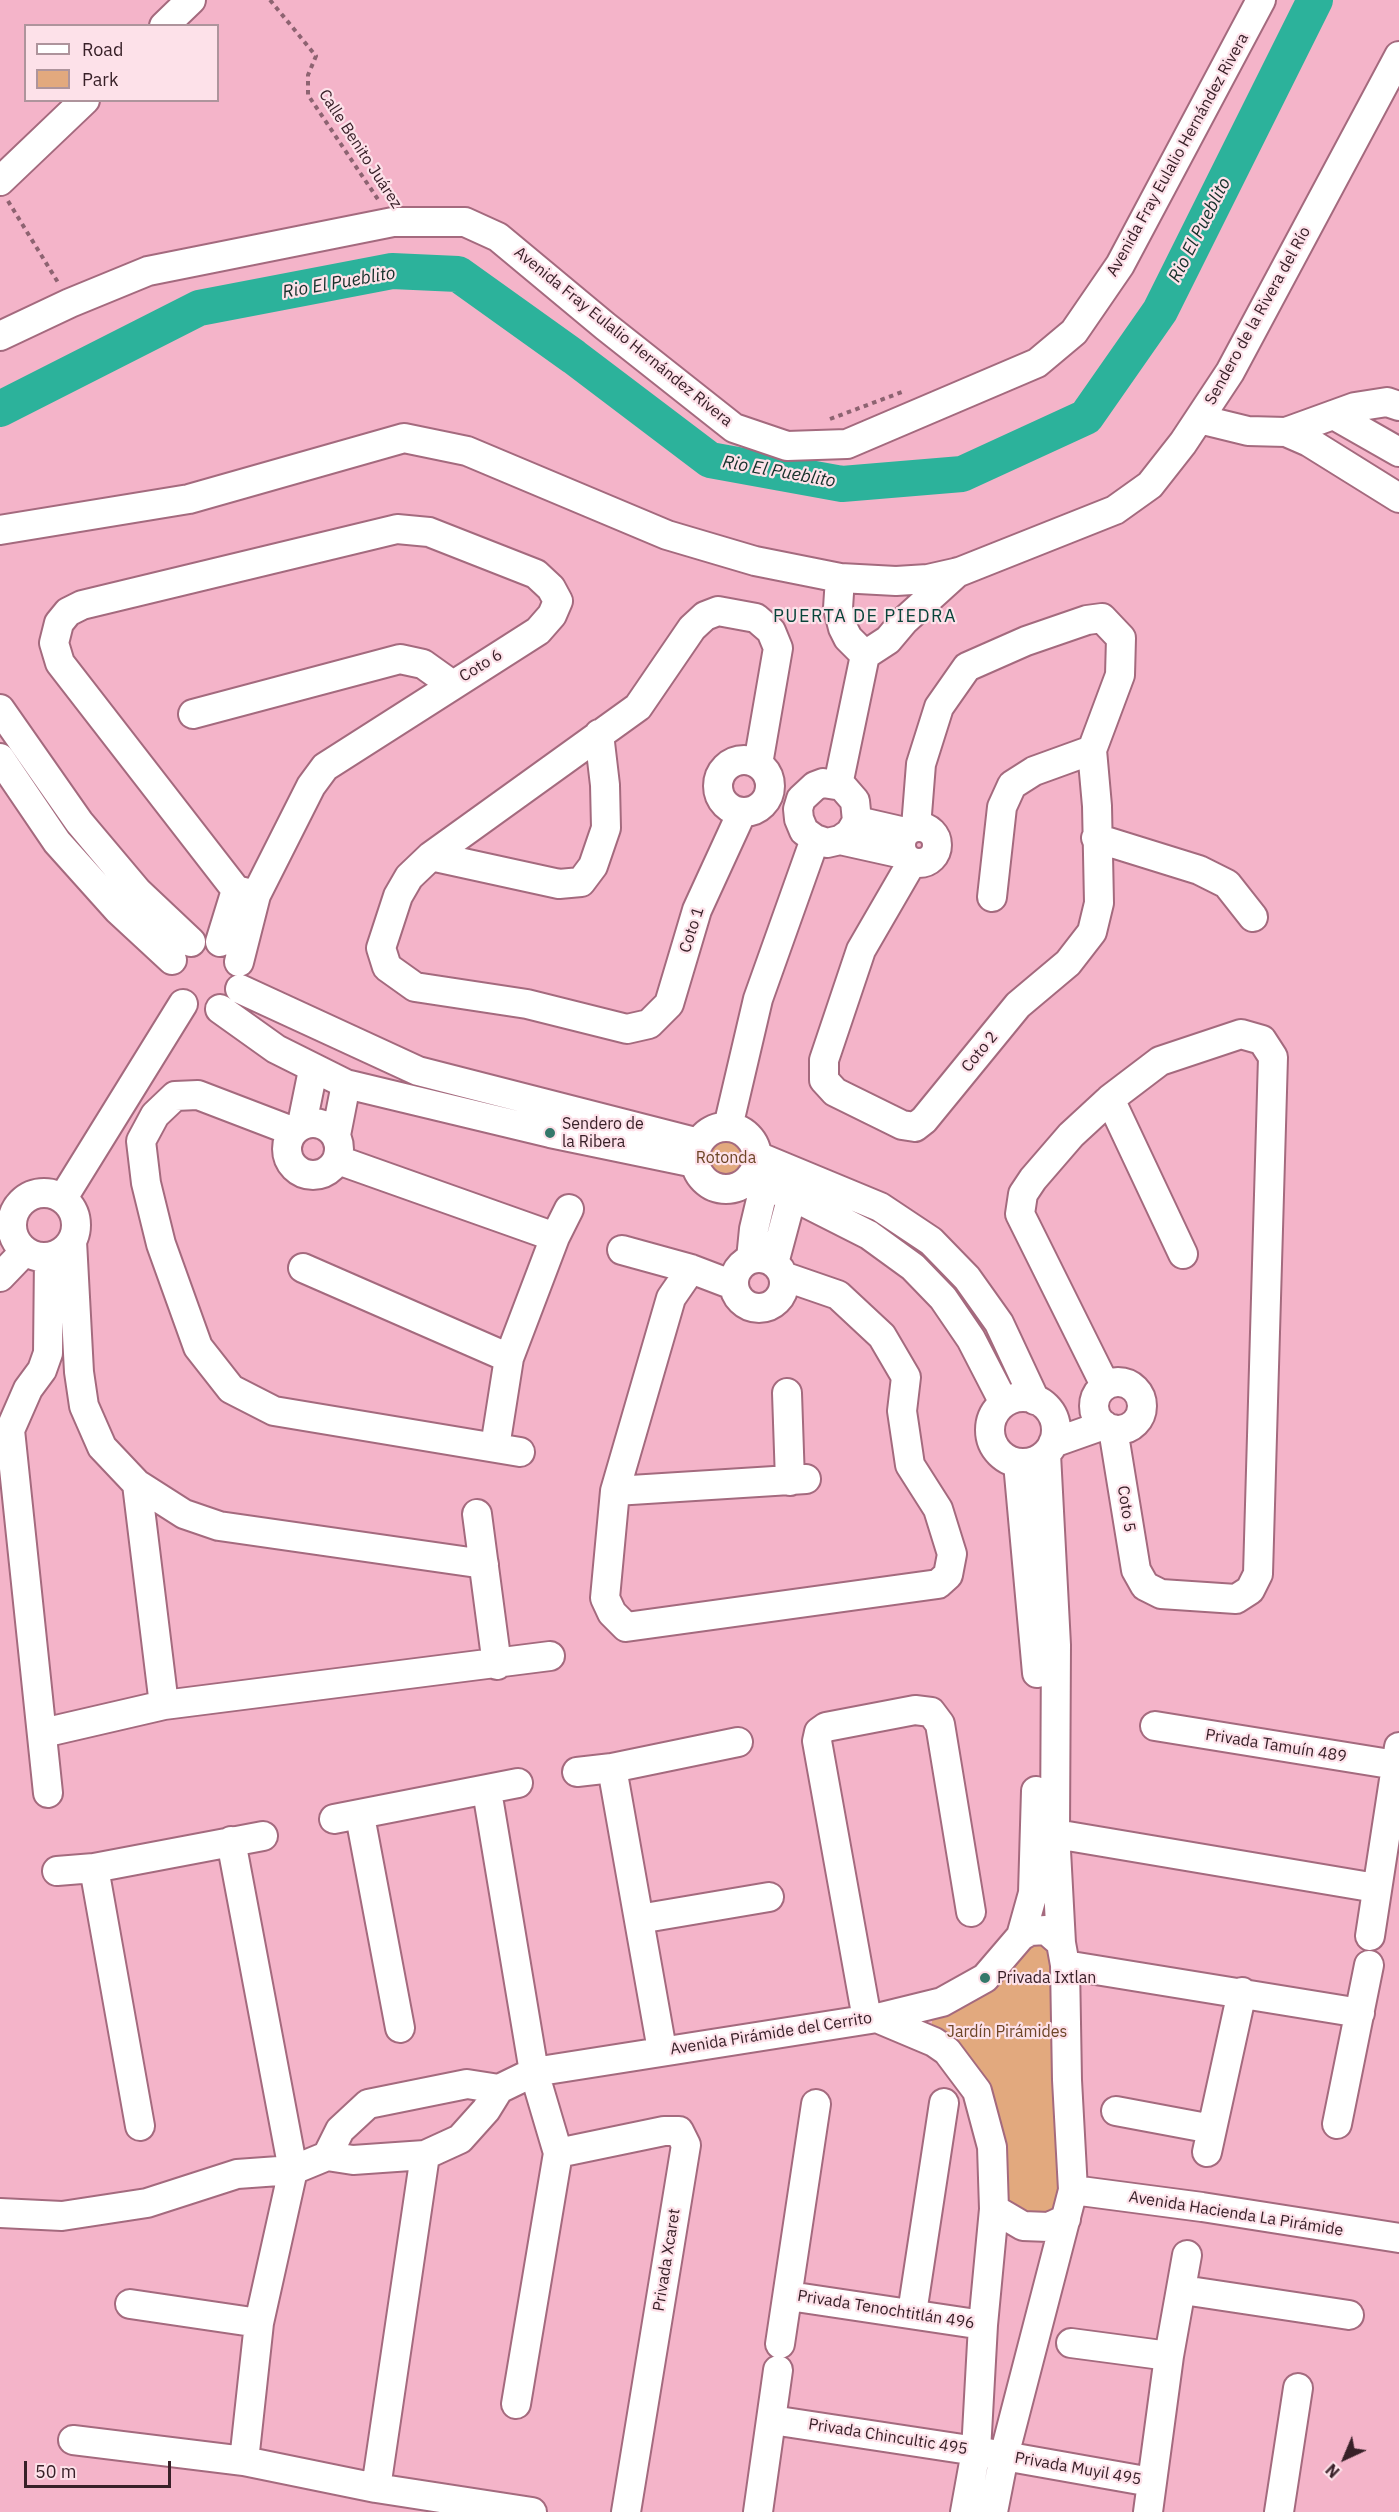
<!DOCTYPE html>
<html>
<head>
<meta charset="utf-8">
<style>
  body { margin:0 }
  #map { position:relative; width:1399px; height:2512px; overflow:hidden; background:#f4b4c9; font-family:"IBM Plex Sans",sans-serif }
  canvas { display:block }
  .legend { position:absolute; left:24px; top:24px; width:195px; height:78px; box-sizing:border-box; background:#fde1e9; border:2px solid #ae949c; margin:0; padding:8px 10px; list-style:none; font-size:18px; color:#382028 }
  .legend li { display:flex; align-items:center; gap:12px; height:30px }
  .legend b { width:30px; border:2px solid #ae949c }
  .north { position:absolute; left:1315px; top:2428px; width:60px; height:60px; -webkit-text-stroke:4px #fde1e9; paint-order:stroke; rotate:224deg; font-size:16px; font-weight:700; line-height:24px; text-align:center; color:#382028 }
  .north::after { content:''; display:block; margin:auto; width:21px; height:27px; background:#382028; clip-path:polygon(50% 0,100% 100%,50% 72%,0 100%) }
  .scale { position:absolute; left:24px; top:2461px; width:147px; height:27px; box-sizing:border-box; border:3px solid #382028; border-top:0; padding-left:8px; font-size:18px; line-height:21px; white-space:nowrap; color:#382028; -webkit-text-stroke:4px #fde1e9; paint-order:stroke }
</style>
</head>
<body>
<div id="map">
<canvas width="1399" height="2512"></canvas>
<ul class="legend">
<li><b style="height:8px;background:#fff"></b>Road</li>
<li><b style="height:16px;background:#e2a97e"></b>Park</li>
</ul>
<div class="north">N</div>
<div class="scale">50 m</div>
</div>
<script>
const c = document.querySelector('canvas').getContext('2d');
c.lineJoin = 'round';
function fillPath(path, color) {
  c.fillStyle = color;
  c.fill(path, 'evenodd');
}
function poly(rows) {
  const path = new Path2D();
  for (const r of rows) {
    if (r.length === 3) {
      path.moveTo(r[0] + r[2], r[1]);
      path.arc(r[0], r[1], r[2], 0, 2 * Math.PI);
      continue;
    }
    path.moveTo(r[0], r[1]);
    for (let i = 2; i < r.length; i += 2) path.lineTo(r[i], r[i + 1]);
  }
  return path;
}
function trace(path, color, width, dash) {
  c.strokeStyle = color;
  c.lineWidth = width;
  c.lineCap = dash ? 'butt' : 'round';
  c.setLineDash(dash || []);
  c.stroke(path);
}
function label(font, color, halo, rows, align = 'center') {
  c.font = font + ' "IBM Plex Sans",sans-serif';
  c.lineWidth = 4.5;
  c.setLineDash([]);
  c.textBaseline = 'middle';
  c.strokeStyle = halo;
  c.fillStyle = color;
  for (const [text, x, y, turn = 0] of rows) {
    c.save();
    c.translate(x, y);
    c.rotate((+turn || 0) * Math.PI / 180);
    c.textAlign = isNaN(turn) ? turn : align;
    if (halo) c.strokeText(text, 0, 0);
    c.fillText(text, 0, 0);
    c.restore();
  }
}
fillPath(poly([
  [719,1127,737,1129,752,1140,755,1148,740,1186,731,1188,712,1185,698,1172,704,1136],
  [1021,1936,1061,1943,1066,2219,1008,2219,992,2147,931,2028,933,2015]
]), '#e2a97e');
trace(poly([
  [0,409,199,308,392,271,458,274,574,357,710,460,842,484,962,474,1086,417,1160,311,1315,0]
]), '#2cb29b', 36);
const minor = poly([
  [164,26,191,0],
  [0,181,85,100],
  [0,336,70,303,148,271,393,222,465,222,498,237,605,326,734,428,787,446,847,444,1037,363,1074,332,1120,265,1261,0],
  [1334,415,1399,452],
  [1199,419,1248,431,1286,432,1309,442,1399,498],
  [1286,432,1355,407,1387,402,1399,406],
  [0,530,189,499,404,438,467,451,667,535,755,561,840,578,896,581,928,579,959,572,1115,510,1150,485,1183,443,1230,372,1399,56],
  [840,578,838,608,843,628,848,638,865,655,888,640,904,621,958,572],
  [0,709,79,822,138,892,191,942],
  [193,714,400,659,423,664,451,684],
  [0,758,57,842,118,910,172,960],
  [744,786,26],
  [838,785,865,655],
  [742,812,697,910,669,1004,649,1024,627,1029,527,1004,415,987,387,967,381,948,398,896,409,877,431,856,638,707,692,628,705,616,718,611,756,618,771,631,778,648,758,764],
  [857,821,905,832],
  [919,845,18],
  [1096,838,1199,870,1227,884,1253,917],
  [840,840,850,833,857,821,855,801,842,786,823,783,815,786,801,799,798,809,799,819,804,831,815,839,827,843,840,840,903,854],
  [431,856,559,884,581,882,593,866,606,828,605,785,599,734],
  [912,862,861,950,824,1060,824,1080,835,1092,902,1125,915,1127,924,1120,1018,1005,1068,963,1092,932,1099,903,1097,806,1092,750,1120,675,1121,638,1102,618,1087,620,1026,641,967,667,939,707,921,764,916,827],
  [992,897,1002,807,1012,785,1034,771,1092,750],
  [220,942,236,890],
  [239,962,256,895,311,786,325,767,538,631,552,615,558,601,551,588,536,574,429,532,397,529,82,605,68,612,59,623,54,643,60,663,236,890,256,895],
  [240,989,418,1071,699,1143],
  [220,1009,276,1049,346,1084,550,1133,695,1163],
  [1110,1099,1183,1254],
  [313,1149,26],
  [302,1124,313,1070],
  [728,1127,758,999,815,839],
  [726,1158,31],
  [292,1131,198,1095,175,1096,155,1115,141,1141,146,1183,161,1244,198,1347,231,1389,274,1411,520,1452],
  [336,1135,346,1084],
  [757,1156,880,1207,931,1241,967,1278,999,1323,1035,1400],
  [338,1160,555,1237],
  [748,1180,792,1196,869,1235,913,1267,943,1298,971,1339,1004,1403],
  [44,1225,32],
  [63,1198,183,1004],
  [72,1241,79,1372,84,1406,102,1447,137,1484,184,1514,219,1526,484,1564],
  [622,1250,691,1269,733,1285],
  [759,1283,25],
  [751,1259,754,1229,764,1187],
  [774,1263,792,1196],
  [303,1268,509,1358],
  [691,1269,671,1298,615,1491,605,1598,612,1613,626,1627,938,1584,948,1575,952,1554,938,1509,910,1465,902,1411,906,1377,882,1336,838,1295,783,1276],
  [0,1277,25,1251],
  [1118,1406,24],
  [1105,1385,1020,1214,1023,1194,1033,1179,1071,1135,1110,1099,1160,1061,1241,1034,1262,1040,1273,1057,1258,1574,1250,1590,1236,1599,1161,1594,1145,1586,1136,1570,1113,1429],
  [787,1393,790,1481],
  [1023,1430,33],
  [1053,1443,1104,1425],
  [495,1447,509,1358,555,1237,569,1209],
  [1018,1463,1037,1673],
  [137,1484,164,1705],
  [615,1491,806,1479],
  [477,1514,497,1665],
  [1155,1726,1396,1765],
  [43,1733,164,1705,550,1656],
  [612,1768,662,2050],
  [577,1772,612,1768,738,1742],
  [487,1791,534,2072,558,2153,516,2404],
  [48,1793,10,1430,28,1389,42,1370,48,1353,49,1257],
  [360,1816,400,2028],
  [334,1819,518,1783],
  [1038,1831,1376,1888],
  [231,1841,293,2170,259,2323,244,2461],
  [94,1868,140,2126],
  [57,1871,94,1868,263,1836],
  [639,1919,769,1897],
  [1021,1936,1033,1893,1036,1791],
  [1370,1936,1399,1747],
  [1065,1965,1360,2013],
  [877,2018,934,2042,947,2051,977,2091,992,2147,994,2209,983,2325,976,2451,965,2512],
  [867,2019,817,1741,819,1732,826,1727,915,1710,931,1712,940,1724,971,1912],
  [1116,2111,1212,2129],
  [1337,2124,1369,1965],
  [1207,2152,1242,1992],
  [558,2153,664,2131,679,2131,686,2145,626,2512],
  [327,2156,340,2130,368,2104,467,2084,499,2089],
  [1073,2190,1202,2207,1399,2238],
  [994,2209,1023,2226,1049,2227,1066,2219],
  [0,2213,62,2216,147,2203,237,2174,293,2170,327,2156,353,2160,425,2155,460,2139,486,2110,499,2089,534,2072,877,2018,942,2002,985,1978,1021,1936,1030,1931,1046,1930,1061,1943],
  [1183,2290,1349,2315],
  [789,2296,983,2325],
  [130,2304,259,2323],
  [912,2313,944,2103],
  [1071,2343,1169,2356],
  [780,2344,816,2104],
  [772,2420,976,2451,1151,2482],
  [73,2440,244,2461,376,2488,532,2512],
  [376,2488,425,2155],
  [758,2512,778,2370],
  [993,2512,1004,2456,1073,2190,1067,2080,1065,1965,1061,1943,1055,1832,1056,1645,1046,1454],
  [1148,2512,1169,2356,1187,2255],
  [1279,2512,1298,2388]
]);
trace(minor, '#a46a7e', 32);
trace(poly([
  [270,0,316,56,308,75,308,95,379,201],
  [8,201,59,284],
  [830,419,902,392]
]), '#8d6371', 4, [4.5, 4.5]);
trace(minor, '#fff', 28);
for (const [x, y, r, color] of [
  [550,1133,6,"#34786a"],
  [985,1978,6,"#34786a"]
]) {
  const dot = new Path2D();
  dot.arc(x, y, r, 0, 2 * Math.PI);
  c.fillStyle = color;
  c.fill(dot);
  trace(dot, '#fde1e9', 2);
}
label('16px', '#382028', '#fde1e9', [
  ["Calle Benito Juárez",360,149,57],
  ["Avenida Fray Eulalio Hernández Rivera",1178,155,-61],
  ["Sendero de la Rivera del Río",1258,316,-61],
  ["Avenida Fray Eulalio Hernández Rivera",623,337,39],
  ["Coto 6",481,666,-32],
  ["Coto 1",692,930,-72],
  ["Coto 2",980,1052,-51],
  ["Coto 5",1126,1509,81],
  ["Privada Tamuín 489",1276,1746,9],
  ["Avenida Pirámide del Cerrito",771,2034,-9],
  ["Avenida Hacienda La Pirámide",1236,2214,9],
  ["Privada Xcaret",667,2260,-81],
  ["Privada Tenochtitlán 496",886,2310,9],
  ["Privada Chincultic 495",888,2437,9],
  ["Privada Muyil 495",1078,2469,10]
]);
label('16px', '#382028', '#fde1e9', [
  ["Sendero de",562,1124],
  ["la Ribera",562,1142],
  ["Privada Ixtlan",997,1978]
], 'left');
label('16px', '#6d4627', '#fde1e9', [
  ["Rotonda",726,1158],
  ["Jardín Pirámides",1007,2032]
]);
label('italic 18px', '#15302a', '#fde1e9', [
  ["Rio El Pueblito",1200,230,-63],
  ["Rio El Pueblito",339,283,-10],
  ["Rio El Pueblito",779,472,10]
]);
c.letterSpacing = '1.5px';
label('18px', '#08443a', '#fde1e9', [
  ["PUERTA DE PIEDRA",865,617]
]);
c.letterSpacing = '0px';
</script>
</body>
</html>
